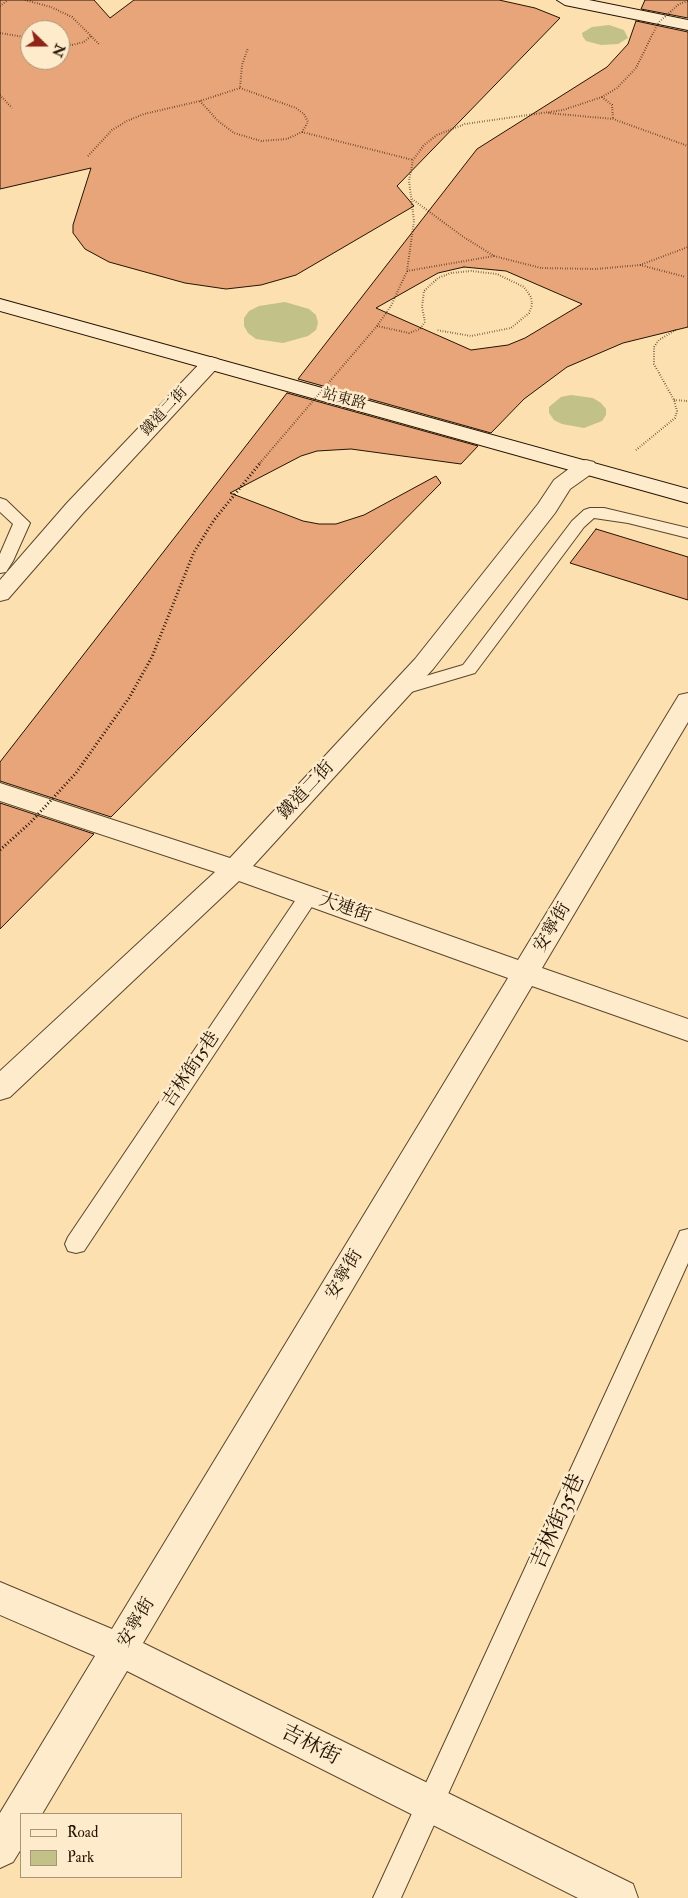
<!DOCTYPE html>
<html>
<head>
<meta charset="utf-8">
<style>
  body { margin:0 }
  #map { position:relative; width:688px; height:1898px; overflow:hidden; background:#fce0af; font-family:"IM FELL Double Pica",serif }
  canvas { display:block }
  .legend { position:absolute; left:20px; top:1813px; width:162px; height:65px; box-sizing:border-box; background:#fdebcb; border:1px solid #a6957b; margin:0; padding:6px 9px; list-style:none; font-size:15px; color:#241303 }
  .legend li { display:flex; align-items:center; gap:10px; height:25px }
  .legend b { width:25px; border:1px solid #a6957b }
  .north { position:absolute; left:20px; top:20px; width:50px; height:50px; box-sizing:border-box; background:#fdebcb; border:1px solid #a6957b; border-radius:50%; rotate:112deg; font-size:14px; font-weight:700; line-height:20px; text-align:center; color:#241303 }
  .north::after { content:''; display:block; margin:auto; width:18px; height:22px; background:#8f2418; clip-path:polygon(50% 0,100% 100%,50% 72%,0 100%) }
</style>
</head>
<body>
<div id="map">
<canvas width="688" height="1898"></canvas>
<ul class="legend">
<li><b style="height:6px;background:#fdebcb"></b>Road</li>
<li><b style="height:14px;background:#c2c188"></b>Park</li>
</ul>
<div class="north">N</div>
</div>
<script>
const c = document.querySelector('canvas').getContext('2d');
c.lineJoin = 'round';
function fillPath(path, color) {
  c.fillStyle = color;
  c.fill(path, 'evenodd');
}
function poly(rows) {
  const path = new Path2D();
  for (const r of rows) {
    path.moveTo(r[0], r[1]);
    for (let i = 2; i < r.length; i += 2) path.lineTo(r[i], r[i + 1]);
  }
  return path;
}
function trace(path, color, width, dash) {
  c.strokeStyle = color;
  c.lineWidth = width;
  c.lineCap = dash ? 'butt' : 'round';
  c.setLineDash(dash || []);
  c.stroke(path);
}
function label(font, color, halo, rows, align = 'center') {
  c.font = font + ' "IM FELL Double Pica","Noto Serif TC",serif';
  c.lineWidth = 5;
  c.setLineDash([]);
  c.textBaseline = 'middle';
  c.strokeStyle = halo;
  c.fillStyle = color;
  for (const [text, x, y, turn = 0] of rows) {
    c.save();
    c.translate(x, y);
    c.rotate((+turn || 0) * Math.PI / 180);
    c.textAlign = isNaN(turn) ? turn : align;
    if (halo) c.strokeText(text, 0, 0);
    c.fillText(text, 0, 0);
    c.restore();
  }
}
fillPath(poly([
  [609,25,624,30,628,38,618,44,601,45,586,41,583,37,582,33,592,27],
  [285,302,309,309,316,315,318,323,316,330,308,336,283,343,256,339,248,333,244,326,244,318,249,311,259,306],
  [571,395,593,398,601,403,606,409,606,415,602,421,584,428,562,424,554,420,549,413,549,407,561,397]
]), '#c2c188');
const building = poly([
  [0,0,94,0,110,18,134,0,499,0,535,8,560,18,397,186,414,206,296,275,261,285,226,289,185,283,109,262,85,249,73,233,73,225,91,168,0,189,0,0],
  [30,30,60,30,60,60,30,60,30,30],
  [645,0,688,0,688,18,641,9,645,0],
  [636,21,688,32,688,327,623,343,567,367,524,399,491,433,298,379,477,149,607,67,628,44,636,21],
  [464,267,506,271,582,304,525,338,508,345,471,350,376,308,438,273,464,267],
  [287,393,478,446,461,464,351,449,317,451,301,456,230,493,303,521,319,524,336,524,364,515,436,476,441,483,111,817,0,781,0,762,287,393],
  [596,529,688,557,688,600,570,563,596,529],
  [0,803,94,834,0,929,0,803]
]);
fillPath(building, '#e9a57a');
trace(building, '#241303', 1);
const lane = poly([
  [0,498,6,500,30,523,13,561,6,572,0,573,0,554,13,524,0,512,0,498],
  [590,508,604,508,688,528,688,538,628,523,594,518,584,527,475,673,401,695,395,693,392,689,395,685,463,665,572,521,584,510,590,508],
  [308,890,315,892,318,897,315,902,84,1251,76,1253,68,1251,65,1244,68,1237,301,892,308,890],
  [688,1229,688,1263,401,1898,373,1898,677,1238,680,1231,688,1229]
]);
const street = poly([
  [211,357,218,359,221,363,218,367,83,513,8,599,0,601,0,580,67,503,204,359,211,357],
  [586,460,594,462,597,467,594,472,570,489,555,513,433,669,253,866,518,960,679,695,688,693,688,722,542,968,688,1019,688,1041,532,986,143,1643,633,1884,638,1898,578,1898,127,1671,42,1814,21,1814,21,1849,13,1862,0,1868,0,1813,95,1656,0,1615,0,1582,112,1629,508,978,239,881,10,1097,0,1100,0,1071,215,872,0,801,0,783,230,858,415,659,538,504,554,480,578,462,586,460]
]);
const secondary = poly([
  [557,0,589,0,688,20,688,30,565,5,557,0],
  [0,299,688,489,688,503,0,311,0,299]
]);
trace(lane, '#5a462e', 2);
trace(street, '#5a462e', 2);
trace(secondary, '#241303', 2);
trace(poly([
  [25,0,51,7,72,17,100,45],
  [0,6,8,0],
  [0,33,30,38],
  [60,43,72,45,84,42,91,36],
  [0,95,12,108],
  [602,97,612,105,613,119],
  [548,113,613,119,688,146],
  [302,132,413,160],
  [640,265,686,277],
  [407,271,494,256],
  [674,400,688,401],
  [636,450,675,418,677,411,674,400,654,364,654,347,659,340,677,329]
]), '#241303', 2, [0.5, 2]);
fillPath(lane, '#fdebcb');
fillPath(street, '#fdebcb');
fillPath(secondary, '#fdebcb');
trace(poly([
  [200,101,218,121,234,133,261,141,287,139,302,132,308,122,304,114,296,108,240,88],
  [88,156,112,130,127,121,144,114,200,101,240,88,242,65,248,48],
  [412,199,462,236,494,256,541,268,596,269,640,265,688,247],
  [377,326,409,333,420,329,425,322,422,307,424,291,438,278,451,273,471,271,497,274,524,287,531,297,532,305,529,313,511,328,471,336,436,330],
  [260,463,377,326,391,306,407,271,414,221,409,181,413,160,424,145,437,135,465,124,563,110,602,97,617,88,636,68,658,23,679,4,688,1]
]), '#241303', 2, [0.5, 2]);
trace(poly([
  [0,850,31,822,76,773,129,698,152,657,194,552,214,520,261,462]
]), '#241303', 3, [1, 2.5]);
label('15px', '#241303', '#fdebcb', [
  ["站東路",344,400,15],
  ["鐵道二街",165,412,-47]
]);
label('18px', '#241303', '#fdebcb', [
  ["鐵道二街",307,791,-47],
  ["大連街",345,909,19],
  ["安寧街",553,928,-59],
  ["吉林街15巷",192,1070,-56],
  ["安寧街",345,1275,-59],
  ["安寧街",137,1623,-59]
]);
label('21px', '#241303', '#fdebcb', [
  ["吉林街35巷",559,1522,-66],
  ["吉林街",310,1746,27]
]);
</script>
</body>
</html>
